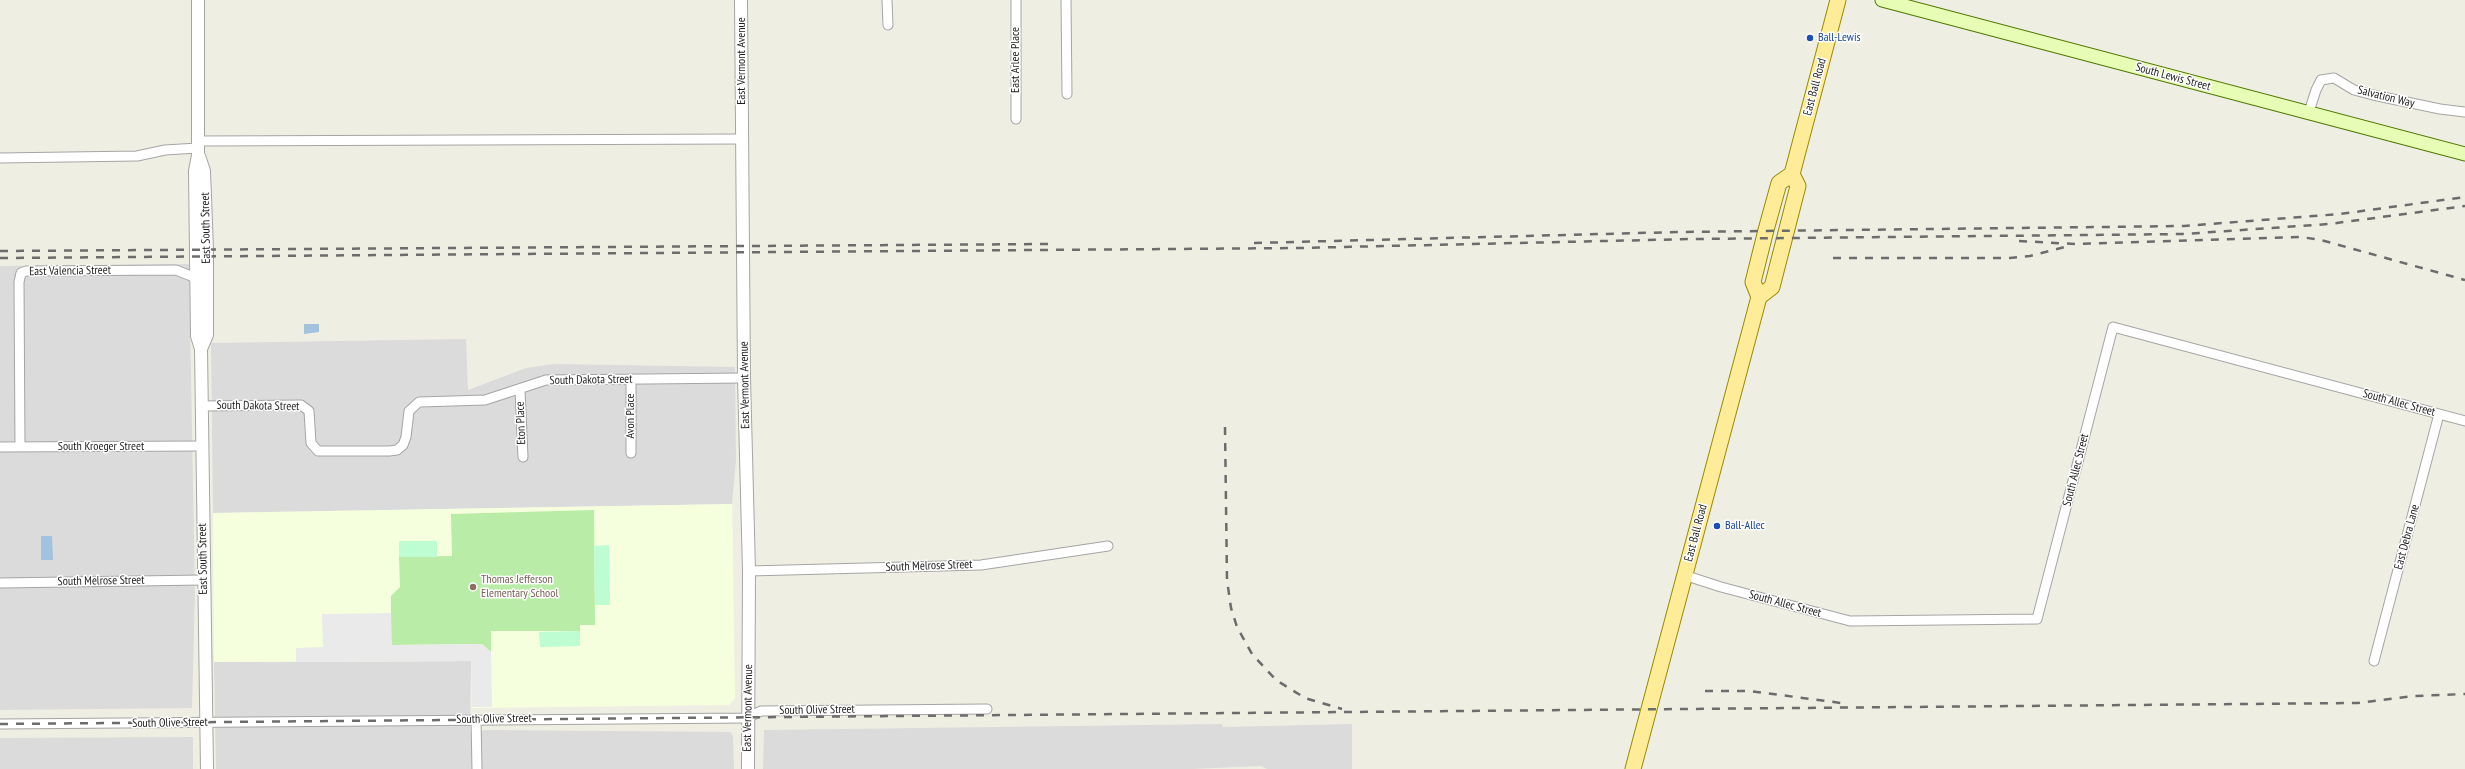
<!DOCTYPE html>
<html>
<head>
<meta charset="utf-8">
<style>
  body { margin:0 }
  canvas { display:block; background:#efeee3 }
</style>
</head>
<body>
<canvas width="2465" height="769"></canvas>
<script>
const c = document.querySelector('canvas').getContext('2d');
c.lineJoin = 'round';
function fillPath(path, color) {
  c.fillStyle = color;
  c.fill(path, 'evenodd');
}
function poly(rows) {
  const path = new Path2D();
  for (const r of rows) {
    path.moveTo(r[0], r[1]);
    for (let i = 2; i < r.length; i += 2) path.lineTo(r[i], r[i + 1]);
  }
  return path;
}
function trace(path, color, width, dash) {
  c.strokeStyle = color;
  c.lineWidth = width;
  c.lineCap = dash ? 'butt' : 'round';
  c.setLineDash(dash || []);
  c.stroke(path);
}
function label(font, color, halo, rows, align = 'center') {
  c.font = font + ' "PT Sans Narrow",sans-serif';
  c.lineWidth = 3;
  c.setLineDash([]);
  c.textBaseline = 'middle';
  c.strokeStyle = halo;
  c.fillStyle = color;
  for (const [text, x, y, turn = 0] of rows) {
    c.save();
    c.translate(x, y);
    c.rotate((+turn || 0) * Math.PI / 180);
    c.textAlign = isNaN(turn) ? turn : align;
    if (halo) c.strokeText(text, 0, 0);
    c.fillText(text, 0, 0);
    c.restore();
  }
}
fillPath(poly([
  [189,264,195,593,192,708,0,710,0,266],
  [466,339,468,390,526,368,555,364,735,367,736,460,732,504,213,513,211,343],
  [471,661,470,732,488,730,730,732,733,736,734,769,216,769,214,662],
  [1222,724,1223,727,1352,724,1352,769,1267,769,1261,766,1192,769,763,769,764,730],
  [193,737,193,769,0,769,0,738]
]), '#dcdbdb');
fillPath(poly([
  [732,504,735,698,729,705,472,708,471,661,214,662,213,513]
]), '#f6ffdd');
fillPath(poly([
  [594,510,595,625,580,625,580,631,491,631,491,652,482,644,391,645,391,596,400,587,399,557,452,556,451,514]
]), '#b8eca7');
fillPath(poly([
  [399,541,437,541,437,557,399,557],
  [609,545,610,605,595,605,594,546],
  [580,631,580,646,540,647,539,632]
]), '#befcd2');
fillPath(poly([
  [391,613,392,645,482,644,491,652,492,707,472,707,471,661,296,662,296,648,323,647,322,614]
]), '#eaeaea');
fillPath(poly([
  [304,324,319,324,319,332,304,334],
  [41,536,52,536,53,560,41,560]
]), '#a2c2df');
const minor = poly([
  [887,0,888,25],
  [1016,0,1016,119],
  [1066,0,1067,94],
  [2309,112,2316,90,2321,80,2334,78,2354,90,2373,95,2440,109,2465,112],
  [198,141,742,139],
  [0,158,137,156,165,150,198,148],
  [631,380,631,453],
  [520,390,523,457],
  [202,406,301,405,309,411,311,443,318,451,389,451,397,450,403,445,406,437,409,411,419,402,485,400,546,380,744,378],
  [0,447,202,446],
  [20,447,19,282,21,273,26,271,176,270,196,278],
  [749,571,981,565,1108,546],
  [1684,575,1721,587,1850,621,2037,619,2113,327,2465,421],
  [0,583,203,580],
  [2374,661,2439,414],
  [476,719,477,769],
  [0,724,747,718,761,711,987,709]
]);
const tertiary = poly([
  [198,0,198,155,195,171,196,256,197,336,201,349,207,769],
  [741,0,744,378,749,571,748,769],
  [199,156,204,171,207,250,207,335,201,349]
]);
const secondary = poly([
  [1882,0,2465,154]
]);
const primary = poly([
  [1759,297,1772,287,1798,186,1792,174],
  [1633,769,1759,297,1753,282,1766,230,1779,183,1792,174,1838,0]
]);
trace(minor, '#a5a5a5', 11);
trace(tertiary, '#a5a5a5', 14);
trace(secondary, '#4e7900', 15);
trace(primary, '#988b00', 17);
trace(minor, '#fff', 9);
trace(tertiary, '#fff', 12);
trace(secondary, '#e7fcb5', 13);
trace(primary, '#ffec99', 15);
trace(poly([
  [2019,241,2075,244,2301,237,2321,240,2465,280],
  [1254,243,1679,232,2184,226,2340,214,2465,197],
  [0,251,1050,244],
  [0,258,1299,248,1692,239,2184,234,2329,224,2465,206],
  [1833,258,2010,258,2030,256,2065,247],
  [1225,427,1227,580,1231,608,1237,627,1252,654,1276,680,1305,698,1342,709],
  [1705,691,1750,691,1841,703],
  [0,724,2357,703,2414,696,2465,694]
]), '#6c6c6c', 2.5, [8, 8]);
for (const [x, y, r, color] of [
  [1810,38,4,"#1a4fb4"],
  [1717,526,4,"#1a4fb4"],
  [473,587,4,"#8d6e63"]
]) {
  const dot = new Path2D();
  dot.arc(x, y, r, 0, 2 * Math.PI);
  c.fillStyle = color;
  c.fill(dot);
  trace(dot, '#fff', 1.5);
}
label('12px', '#164399', '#fff', [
  ["Ball-Lewis",1818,38],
  ["Ball-Allec",1725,526]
], 'left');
label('12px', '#1e1e1e', '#fff', [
  ["East Arlee Place",1016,60,-90],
  ["East Vermont Avenue",742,61,-90],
  ["South Lewis Street",2173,77,15],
  ["East Ball Road",1815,87,-75],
  ["Salvation Way",2386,97,14],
  ["East South Street",206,228,-91],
  ["East Valencia Street",70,271,-1],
  ["South Dakota Street",591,380,-1],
  ["East Vermont Avenue",745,385,-91],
  ["South Allec Street",2399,403,15],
  ["South Dakota Street",258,406,1],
  ["Avon Place",631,416,-90],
  ["Eton Place",521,423,-92],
  ["South Kroeger Street",101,447],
  ["South Allec Street",2076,470,-76],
  ["East Ball Road",1696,533,-75],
  ["East Debra Lane",2407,537,-75],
  ["East South Street",203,559,-91],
  ["South Melrose Street",929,566,-2],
  ["South Melrose Street",101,581,-1],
  ["South Allec Street",1785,604,15],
  ["East Vermont Avenue",748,708,-89],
  ["South Olive Street",817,710,-1],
  ["South Olive Street",494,719,-1],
  ["South Olive Street",170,723,-1]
]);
label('12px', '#785e54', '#fff', [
  ["Thomas Jefferson",481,580],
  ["Elementary School",481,594]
], 'left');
</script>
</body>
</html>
